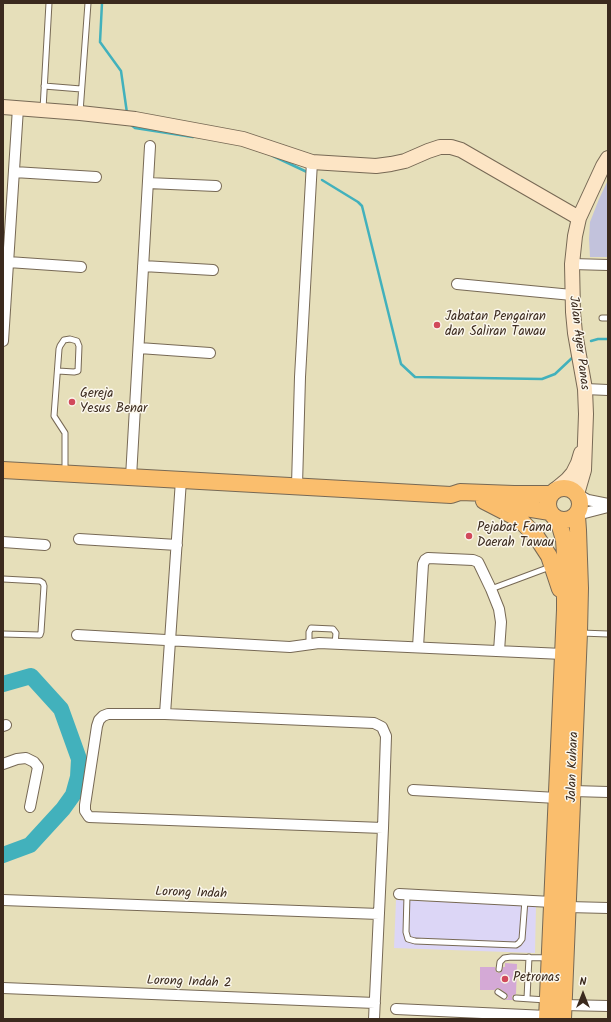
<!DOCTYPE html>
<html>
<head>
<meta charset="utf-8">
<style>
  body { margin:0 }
  #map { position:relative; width:611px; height:1022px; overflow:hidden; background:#e6dfba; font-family:Kalam,sans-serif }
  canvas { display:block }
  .frame { position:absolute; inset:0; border:4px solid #3b2a1e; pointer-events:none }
  .north { position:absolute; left:563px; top:974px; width:40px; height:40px; -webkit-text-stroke:3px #fbf7ec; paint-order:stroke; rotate:0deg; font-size:11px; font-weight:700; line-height:16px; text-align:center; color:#3b2a1e }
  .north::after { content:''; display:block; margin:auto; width:14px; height:18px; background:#3b2a1e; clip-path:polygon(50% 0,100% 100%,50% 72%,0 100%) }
</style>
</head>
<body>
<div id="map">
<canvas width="611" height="1022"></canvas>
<div class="frame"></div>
<div class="north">N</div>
</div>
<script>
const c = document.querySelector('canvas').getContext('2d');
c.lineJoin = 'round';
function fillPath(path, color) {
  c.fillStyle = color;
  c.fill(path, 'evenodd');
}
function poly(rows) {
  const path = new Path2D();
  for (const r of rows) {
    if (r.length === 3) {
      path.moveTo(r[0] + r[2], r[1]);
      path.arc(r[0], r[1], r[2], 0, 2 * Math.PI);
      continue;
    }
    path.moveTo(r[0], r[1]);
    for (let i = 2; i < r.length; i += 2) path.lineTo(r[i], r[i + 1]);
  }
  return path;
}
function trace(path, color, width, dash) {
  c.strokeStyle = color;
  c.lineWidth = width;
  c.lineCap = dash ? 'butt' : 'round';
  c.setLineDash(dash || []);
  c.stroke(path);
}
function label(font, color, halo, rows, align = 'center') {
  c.font = font + ' Kalam,sans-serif';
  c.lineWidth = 3;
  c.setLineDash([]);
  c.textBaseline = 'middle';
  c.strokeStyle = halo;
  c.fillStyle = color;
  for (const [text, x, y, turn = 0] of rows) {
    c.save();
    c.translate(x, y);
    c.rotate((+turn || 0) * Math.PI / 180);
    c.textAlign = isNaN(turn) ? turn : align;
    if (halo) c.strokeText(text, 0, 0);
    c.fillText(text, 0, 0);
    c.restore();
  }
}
fillPath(poly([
  [396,900,536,906,535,953,394,948]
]), '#dcd6f6');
fillPath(poly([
  [608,180,608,257,590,257,589,239,590,222,599,199]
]), '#c2c2dc');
trace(poly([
  [102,3,100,42,121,71,127,113],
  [130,124,135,128,193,137],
  [273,156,307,172],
  [322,180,358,202,362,206,401,364,415,377,542,379,555,374,572,358],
  [591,341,598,339,608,339]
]), '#42b1bc', 2.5);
trace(poly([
  [3,684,31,676,61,709,79,759,78,777,73,795,63,809,30,845,3,855]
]), '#42b1bc', 16);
fillPath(poly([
  [505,963,517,964,516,994,512,996,513,1000,505,1000,508,998,507,994,499,988,495,989,494,992,494,990,480,990,480,967,495,967,496,972,500,973,502,971,503,967,505,967]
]), '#d4a9d6');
const lane = poly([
  [44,86,81,89],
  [43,109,49,3],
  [80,112,88,3],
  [602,318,608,318],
  [58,371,74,372,78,371,79,346,77,341,70,339,64,340,60,346,59,349,54,416,65,433,65,472],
  [3,579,40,581,43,583,44,586,41,632,40,635,3,634],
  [491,589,550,567],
  [581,633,608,634],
  [309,644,309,632,311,628,333,629,336,633,335,644],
  [407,895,406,932,408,939,415,941,516,945,519,943,522,939,525,900],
  [499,969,500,962,504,958,511,957,549,958],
  [498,992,504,996],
  [516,998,546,1000],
  [527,998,529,957]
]);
const street = poly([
  [14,172,96,177],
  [148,183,216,186],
  [8,262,81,267],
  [572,264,608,265],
  [143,266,213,270],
  [457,284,572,295],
  [3,341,18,108],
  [139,348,210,353],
  [585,389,608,390],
  [131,477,150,146],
  [297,485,300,377,312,162],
  [579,495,588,500,608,504],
  [577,515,608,507],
  [79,539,177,545],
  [3,542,45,545],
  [77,635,290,647,319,643,563,654],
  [418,647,423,564,425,560,428,558,473,560,478,562,480,566,491,589,499,609,501,622,499,651],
  [108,714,165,714,374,723,382,727,386,736,383,828,89,817,85,811,85,805,97,726,99,720,103,716,108,714],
  [165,714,181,480],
  [3,726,6,725],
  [3,764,17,759,26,758,34,762,38,767,30,807],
  [413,790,557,798],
  [573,791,608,792],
  [399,894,552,902],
  [3,900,379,914],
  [568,907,608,908],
  [3,988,375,1003],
  [563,1005,608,1006],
  [396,1009,547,1016],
  [374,1019,383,828]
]);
const secondary = poly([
  [3,107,80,113,135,119,243,139,312,162,376,166,391,164,405,161,428,151,440,147,451,147,461,150,579,218],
  [555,490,567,480,573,473,578,463,581,453],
  [577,494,584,470,586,414,585,389,575,333,573,312,572,264,575,236,579,218,603,166,608,158]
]);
const primary = poly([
  [3,470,451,495,460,492,514,494,551,494],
  [564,504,16],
  [484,501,519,519,536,536,549,556,560,589],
  [501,504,550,512],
  [547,1019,565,610,565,555,564,540,560,526,555,518],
  [563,1019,579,633,580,588,578,530,577,516]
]);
trace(lane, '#776955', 7);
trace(street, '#776955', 12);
trace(secondary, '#776955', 16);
trace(primary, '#776955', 18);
trace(lane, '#fff', 5);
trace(street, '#fff', 10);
trace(secondary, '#fde5c5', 14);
trace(primary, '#fabe6d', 16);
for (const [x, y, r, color] of [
  [437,325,4,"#d1495b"],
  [72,402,4,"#d1495b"],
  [469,536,4,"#d1495b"],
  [505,979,4,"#d1495b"]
]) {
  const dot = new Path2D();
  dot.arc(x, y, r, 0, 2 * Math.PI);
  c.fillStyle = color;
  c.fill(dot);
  trace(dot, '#fbf7ec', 1.5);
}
label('13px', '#3b2a1e', '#fbf7ec', [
  ["Jabatan Pengairan",445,318],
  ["dan Saliran Tawau",445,333],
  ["Gereja",80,395],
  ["Yesus Benar",80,410],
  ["Pejabat Fama",477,529],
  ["Daerah Tawau",477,544],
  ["Petronas",513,979]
], 'left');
label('13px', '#3b2a1e', '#fbf7ec', [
  ["Jalan Ayer Panas",578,343,83],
  ["Jalan Kuhara",574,767,-88],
  ["Lorong Indah",191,894,2],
  ["Lorong Indah 2",189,983,2]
]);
</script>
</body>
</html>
